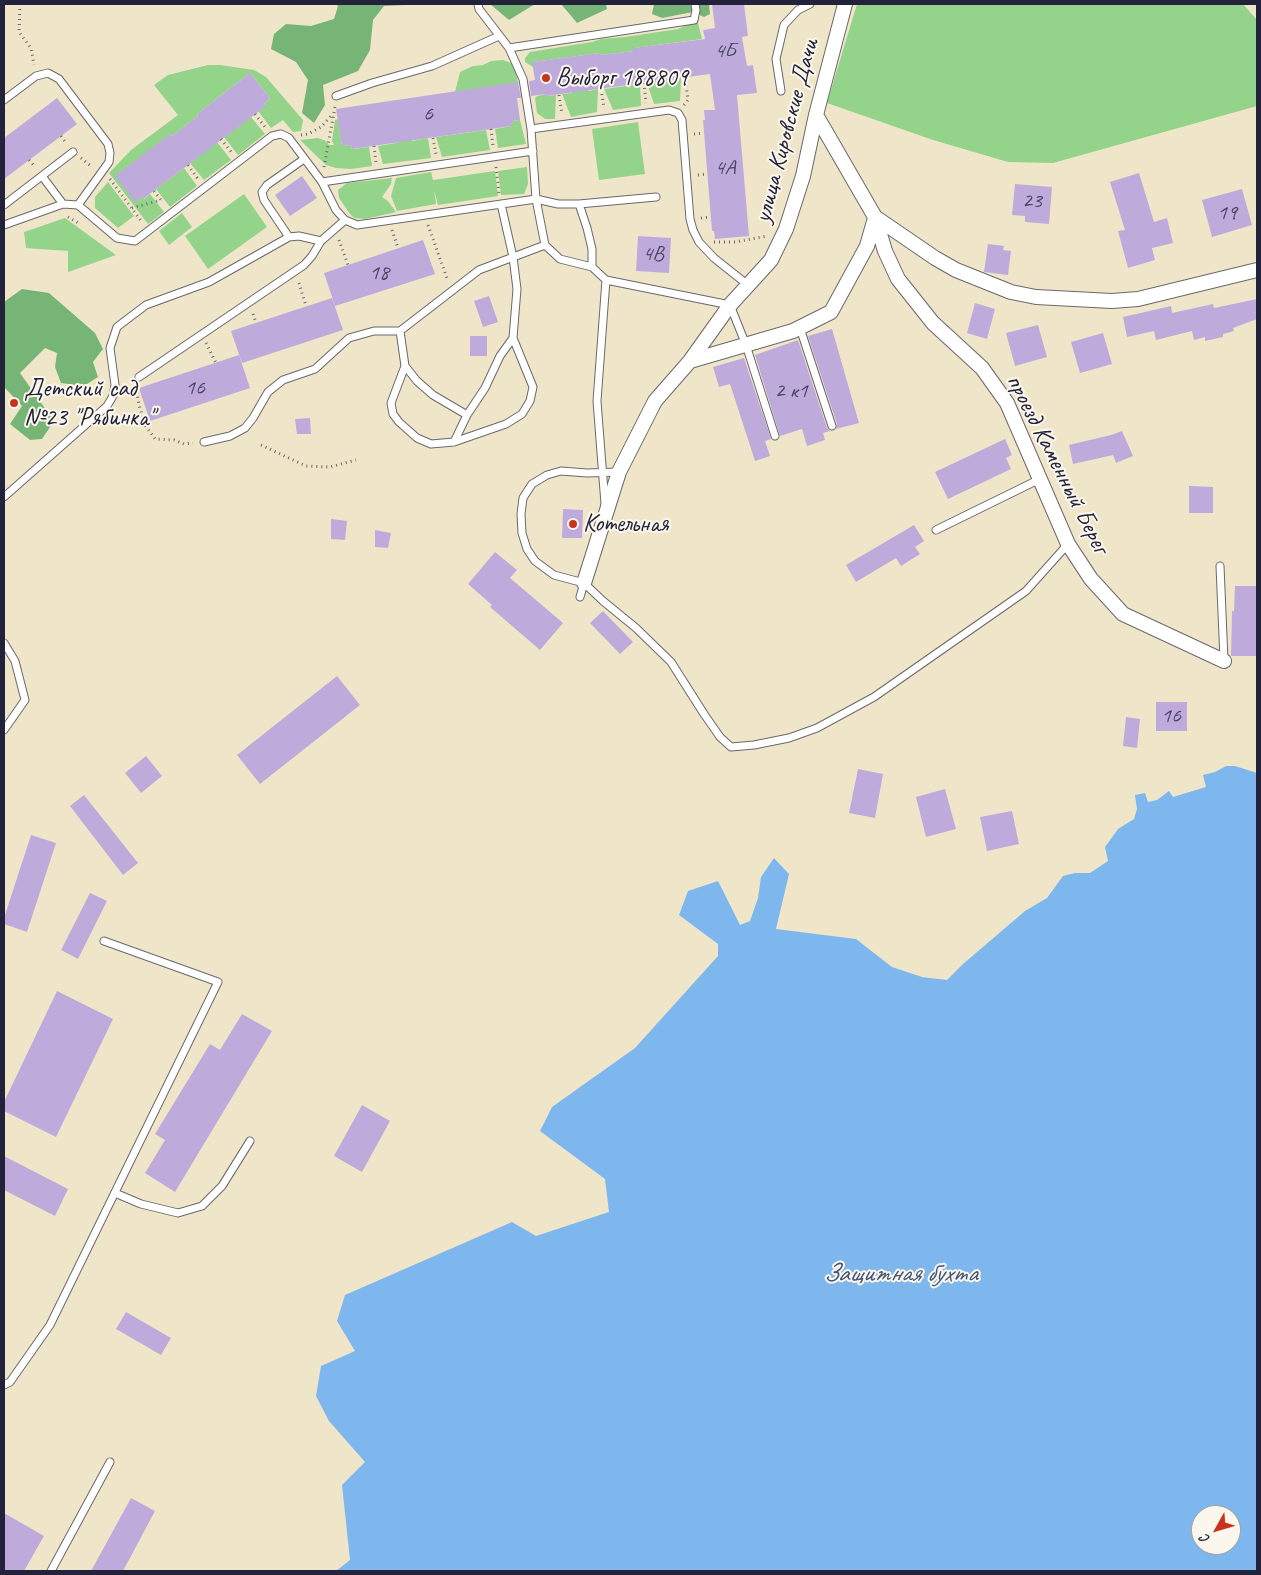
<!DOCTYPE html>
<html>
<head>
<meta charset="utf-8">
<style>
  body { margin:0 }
  #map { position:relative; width:1261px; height:1575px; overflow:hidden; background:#efe6c9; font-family:Caveat,sans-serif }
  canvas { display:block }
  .frame { position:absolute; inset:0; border:5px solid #22223b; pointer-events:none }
  .north { position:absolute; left:1191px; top:1505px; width:50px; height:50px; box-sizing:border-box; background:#fbf7ec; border:1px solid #a4a2a5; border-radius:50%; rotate:231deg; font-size:14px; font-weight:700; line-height:20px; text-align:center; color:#22223b }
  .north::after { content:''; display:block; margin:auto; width:18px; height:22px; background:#c8321e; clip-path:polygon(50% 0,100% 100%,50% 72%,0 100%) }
</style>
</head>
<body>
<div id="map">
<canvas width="1261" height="1575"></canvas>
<div class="frame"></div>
<div class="north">С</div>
</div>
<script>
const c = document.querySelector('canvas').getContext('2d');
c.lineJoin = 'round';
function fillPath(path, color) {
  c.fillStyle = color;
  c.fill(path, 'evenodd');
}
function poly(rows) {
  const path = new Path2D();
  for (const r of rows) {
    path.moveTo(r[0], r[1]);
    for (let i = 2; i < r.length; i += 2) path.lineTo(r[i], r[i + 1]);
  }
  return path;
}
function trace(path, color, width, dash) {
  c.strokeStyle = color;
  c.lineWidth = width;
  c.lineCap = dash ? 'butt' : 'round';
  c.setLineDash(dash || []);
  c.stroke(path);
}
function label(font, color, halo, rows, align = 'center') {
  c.font = font + ' Caveat,sans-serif';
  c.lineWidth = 4;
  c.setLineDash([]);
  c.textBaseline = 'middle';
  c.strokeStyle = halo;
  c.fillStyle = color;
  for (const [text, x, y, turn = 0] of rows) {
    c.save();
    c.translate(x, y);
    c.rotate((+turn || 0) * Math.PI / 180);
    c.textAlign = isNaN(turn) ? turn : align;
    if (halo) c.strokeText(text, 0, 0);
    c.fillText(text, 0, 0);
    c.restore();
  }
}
fillPath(poly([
  [857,4,1243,4,1257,20,1257,106,1053,163,1008,162,933,140,827,103],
  [693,22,698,23,702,39,634,48,634,51,601,55,600,53,533,62,533,67,525,62,525,58,530,52,592,42,601,39,625,37,678,29],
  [503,60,511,63,516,71,518,83,455,92,460,72,473,66,483,65,491,61],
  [208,65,220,65,254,70,266,77,303,120,301,131,293,132,283,120,271,128,258,111,265,105,264,104,270,98,250,73,197,114,198,116,172,136,170,134,142,197,144,199,150,194,164,212,148,224,109,173,131,150,178,115,154,85,168,75],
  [681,78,680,101,654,104,647,83,656,81,656,79],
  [640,84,641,106,613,110,604,89],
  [588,89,589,91,598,89,597,112,571,117,562,94,572,93,572,91],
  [546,94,546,96,556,95,555,119,545,119,537,113,535,98,537,96],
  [251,117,265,134,238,155,224,137],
  [338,119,342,146,351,145,352,149,369,147,372,166,351,169,336,168,326,165,300,140,318,138,326,141,329,145,334,145,332,141,335,120],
  [520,120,526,144,498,148,495,129,512,126,512,121],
  [638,122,645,174,599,180,592,129],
  [486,130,490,150,442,157,436,137],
  [411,136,412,141,428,138,431,158,383,164,378,146,396,143],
  [217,142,231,160,204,180,190,163],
  [527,167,528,184,524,194,501,195,498,171],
  [184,168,197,186,170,207,156,189],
  [495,171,498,196,438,205,434,190,436,204,397,211,391,196,396,178,431,172,433,180],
  [392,178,391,184,382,197,388,201,396,212,365,219,354,218,350,214,339,198,338,190,347,183],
  [108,182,134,216,118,228,95,208,95,197],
  [244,194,267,227,208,269,185,236],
  [182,213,192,227,169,245,159,231],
  [65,218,116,255,68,272,68,251,26,248,24,232]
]), '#94d38a');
fillPath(poly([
  [335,4,426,4,384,6,373,20,370,50,358,71,323,85,325,105,314,123,302,113,308,80,296,62,271,49,274,34,286,24,311,26,334,19,338,6],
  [490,4,535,4,509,20],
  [561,4,606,4,607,9,577,23],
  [654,4,709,4,710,14,704,17,693,12,662,18,652,14],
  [22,289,49,293,95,333,103,349,93,362,98,377,84,386,61,383,55,367,57,353,45,348,20,373,54,421,42,439,30,440,10,424,22,406,4,387,4,302]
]), '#77b576');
fillPath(poly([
  [1226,766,1235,766,1257,773,1257,1571,336,1571,350,1560,342,1485,365,1462,329,1421,316,1396,321,1366,355,1351,337,1321,345,1295,512,1222,536,1236,609,1212,605,1179,540,1131,552,1107,635,1048,718,956,718,944,679,915,688,891,718,881,740,925,750,921,758,898,761,877,774,858,789,874,776,929,856,939,892,967,922,977,947,980,963,964,1025,911,1047,898,1063,876,1075,873,1090,873,1108,861,1105,847,1118,829,1134,819,1137,809,1135,795,1145,793,1148,802,1157,800,1169,791,1173,797,1206,787,1203,775,1215,772],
  [1201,1515,1231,1515,1231,1545,1201,1545]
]), '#7eb7ee');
fillPath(poly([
  [712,4,744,4,748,36,742,37,747,66,753,65,757,93,737,95,749,236,715,239,714,231,712,231,703,120,705,120,704,110,715,110,710,74,546,96,546,94,531,96,529,81,535,80,532,62,600,53,601,55,634,51,633,48,705,39,703,30,715,28],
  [250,73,270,98,264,104,266,106,143,199,142,197,135,202,115,176,170,134,172,136,198,116,197,114],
  [518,82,521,98,517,98,520,120,512,121,512,126,352,149,351,145,342,146,336,109],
  [57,98,77,124,4,179,4,138],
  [1139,173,1154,222,1167,218,1173,243,1152,248,1155,260,1128,268,1118,231,1125,230,1110,182],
  [302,176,317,198,290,216,275,195],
  [1015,184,1052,187,1049,224,1025,222,1025,216,1012,215],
  [1242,189,1252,225,1212,237,1202,200],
  [638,236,671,238,669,273,636,271],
  [423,240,435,274,335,306,324,273],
  [988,244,1004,246,1003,250,1011,251,1008,275,984,272],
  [489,296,498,322,483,327,474,301],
  [332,298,343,330,242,363,231,331],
  [1257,299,1257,319,1233,328,1234,331,1223,334,1223,337,1205,341,1205,337,1194,340,1192,331,1156,340,1154,331,1127,337,1123,317,1171,306,1172,313,1213,304,1214,308],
  [975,303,995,309,987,339,967,333],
  [1038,325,1047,357,1015,366,1006,333],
  [832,329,859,423,836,429,837,424,808,336],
  [1103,333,1112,364,1080,373,1071,342],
  [470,336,487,336,487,356,470,356],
  [798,340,827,428,830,431,823,433,825,440,807,446,802,429,780,436,755,355],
  [239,355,250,388,150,421,139,388],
  [744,358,771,439,765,441,770,456,755,461,730,384,719,387,713,367],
  [310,418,311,434,297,434,295,419],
  [1122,431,1133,456,1116,463,1113,455,1073,464,1069,445,1111,435],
  [1005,439,1012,455,1006,458,1011,469,948,499,935,472],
  [1189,486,1213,487,1213,513,1189,513],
  [563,509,583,510,582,538,562,538],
  [331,519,347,521,345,540,331,539],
  [914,525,924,541,915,547,920,554,901,566,896,558,856,582,846,565],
  [375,530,391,533,388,548,375,547],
  [495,552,517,570,510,578,563,623,540,650,490,607,492,605,468,584],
  [1235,586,1257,586,1257,656,1231,656,1232,611,1234,611],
  [603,611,633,642,620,654,590,623],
  [337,676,360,705,260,784,237,755],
  [1156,702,1187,702,1187,731,1156,731],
  [1126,717,1140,719,1137,748,1123,746],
  [146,756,162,776,141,793,125,773],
  [858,769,883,774,875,818,849,813],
  [945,789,956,829,926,837,916,797],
  [84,795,138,863,123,875,70,806],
  [1012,811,1019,844,987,851,980,817],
  [31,835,56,843,27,932,4,924,4,918],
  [90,893,107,901,78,959,61,950],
  [57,991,113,1019,56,1137,4,1111,4,1102],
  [242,1014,272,1031,175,1192,145,1173,165,1140,155,1134,210,1044,220,1050],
  [362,1105,390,1121,362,1172,334,1156],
  [4,1156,68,1189,55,1216,4,1190],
  [126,1312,171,1338,161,1355,116,1329],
  [131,1498,155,1511,123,1571,91,1571],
  [4,1513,44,1536,24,1571,4,1571]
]), '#bfabdb');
const service = poly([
  [478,4,479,9,509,48,523,79,531,129,536,199,545,245,560,259,592,267,606,280,730,305,746,345,775,436],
  [509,48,694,20,696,10,695,4],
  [781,91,776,59,784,25,798,10,810,4],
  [336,96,372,83,432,66,499,36],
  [4,100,36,76,48,73,59,79,108,144,110,153,109,162,78,205],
  [531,129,669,110,678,113,682,120,690,219,693,230,699,242,714,258,748,285],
  [42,176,63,204],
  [322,182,533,151],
  [579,204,587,228,592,249,592,267],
  [4,205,73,152],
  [4,225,63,204,78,205,117,238,135,241,272,136,281,134,289,138,322,182,336,210,345,220,357,225,536,199,558,204,579,204,656,197],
  [289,237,264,200,262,192,267,185,304,159],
  [800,328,832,426],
  [400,331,405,366,391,403,393,414,399,422,417,438,431,444,454,442,506,424,522,414,530,401,533,387,513,338,517,289,513,257,501,204],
  [405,366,417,381,433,395,467,415],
  [139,377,304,265,312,256,321,241,345,220],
  [204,442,230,436,245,428,253,418,268,392,283,380,315,369,349,338,374,331,400,331,479,270,545,245],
  [454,442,467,415,485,388,500,356,513,338],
  [4,497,107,406,113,396,115,385,110,348,117,327,146,305,209,282,289,237,299,236,321,241],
  [605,504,597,401,606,280],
  [936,530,1040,479],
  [1220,566,1224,660],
  [584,583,603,601,636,628,671,662,704,714,720,737,731,747,754,745,789,738,817,728,874,697,1026,591,1068,544],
  [580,597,584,583,554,575,535,561,527,549,522,533,521,514,523,498,532,484,547,475,561,471,587,473,619,472],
  [4,643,15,661,25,700,4,730],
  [115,1193,141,1204,178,1213,202,1206,222,1186,250,1141],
  [4,1385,10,1382,50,1325,218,982,104,941],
  [51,1571,110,1462]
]);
const minor = poly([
  [816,115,875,217,885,251,898,279,933,323,982,368,1007,403,1068,544,1091,579,1123,614,1224,661],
  [875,217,935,258,956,270,1011,292,1036,297,1112,301,1138,299,1257,270],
  [690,361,793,331,831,312,867,246,875,218],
  [584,583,619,472,655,401,690,361,730,305,771,260,786,229,803,176,816,115,845,4]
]);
trace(service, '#6a676d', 9);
trace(minor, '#6a676d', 16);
trace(poly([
  [20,4,19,32,31,48,34,65],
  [644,83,646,103],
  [601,89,604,108],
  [559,95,562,114],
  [684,105,688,100,685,77],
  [255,114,265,127],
  [491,129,493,146],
  [694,134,704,133],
  [301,135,308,134,321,127,333,114],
  [61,136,66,143],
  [433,138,436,154],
  [221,139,232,153],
  [374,146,376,163],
  [81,158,92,167],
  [29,160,35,167],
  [188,165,198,179],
  [324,167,335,107],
  [496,167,499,193],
  [698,175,707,174],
  [110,179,142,222],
  [154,191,161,200],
  [132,208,161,200],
  [68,217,80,224],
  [701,218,711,217],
  [428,225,448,281],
  [392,230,398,248],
  [339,240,348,265],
  [714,242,735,242,767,236],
  [299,283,306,306],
  [253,314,256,323],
  [206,343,216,363],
  [136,387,139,405,145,425,155,439,174,440,184,444,193,443],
  [261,445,306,466,330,467,356,460]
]), '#6a676d', 3, [1, 4]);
trace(service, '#fff', 7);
trace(minor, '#fff', 14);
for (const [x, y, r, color] of [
  [546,78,5,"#c8321e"],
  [14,403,5,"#c8321e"],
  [573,524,5,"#c8321e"]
]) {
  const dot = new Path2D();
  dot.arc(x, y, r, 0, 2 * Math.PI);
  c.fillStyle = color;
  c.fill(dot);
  trace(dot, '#fbf7ec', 2);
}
label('22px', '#494463', null, [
  ["4Б",725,51],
  ["6",428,114],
  ["4А",725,168],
  ["23",1032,201],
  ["19",1227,213],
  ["4В",653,254],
  ["18",379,273],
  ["16",195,388],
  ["2 к1",791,391],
  ["16",1171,716]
]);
label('25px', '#22223b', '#fbf7ec', [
  ["Выборг 188809",556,78],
  ["Детский сад",24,389],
  ["№23 \"Рябинка\"",24,418],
  ["Котельная",583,524]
], 'left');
label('25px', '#22223b', '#fbf7ec', [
  ["улица Кировские Дачи",787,131,-75],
  ["проезд Каменный Берег",1057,464,63]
]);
label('italic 26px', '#42567a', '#fbf7ec', [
  ["Защитная бухта",900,1274]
]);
</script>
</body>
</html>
